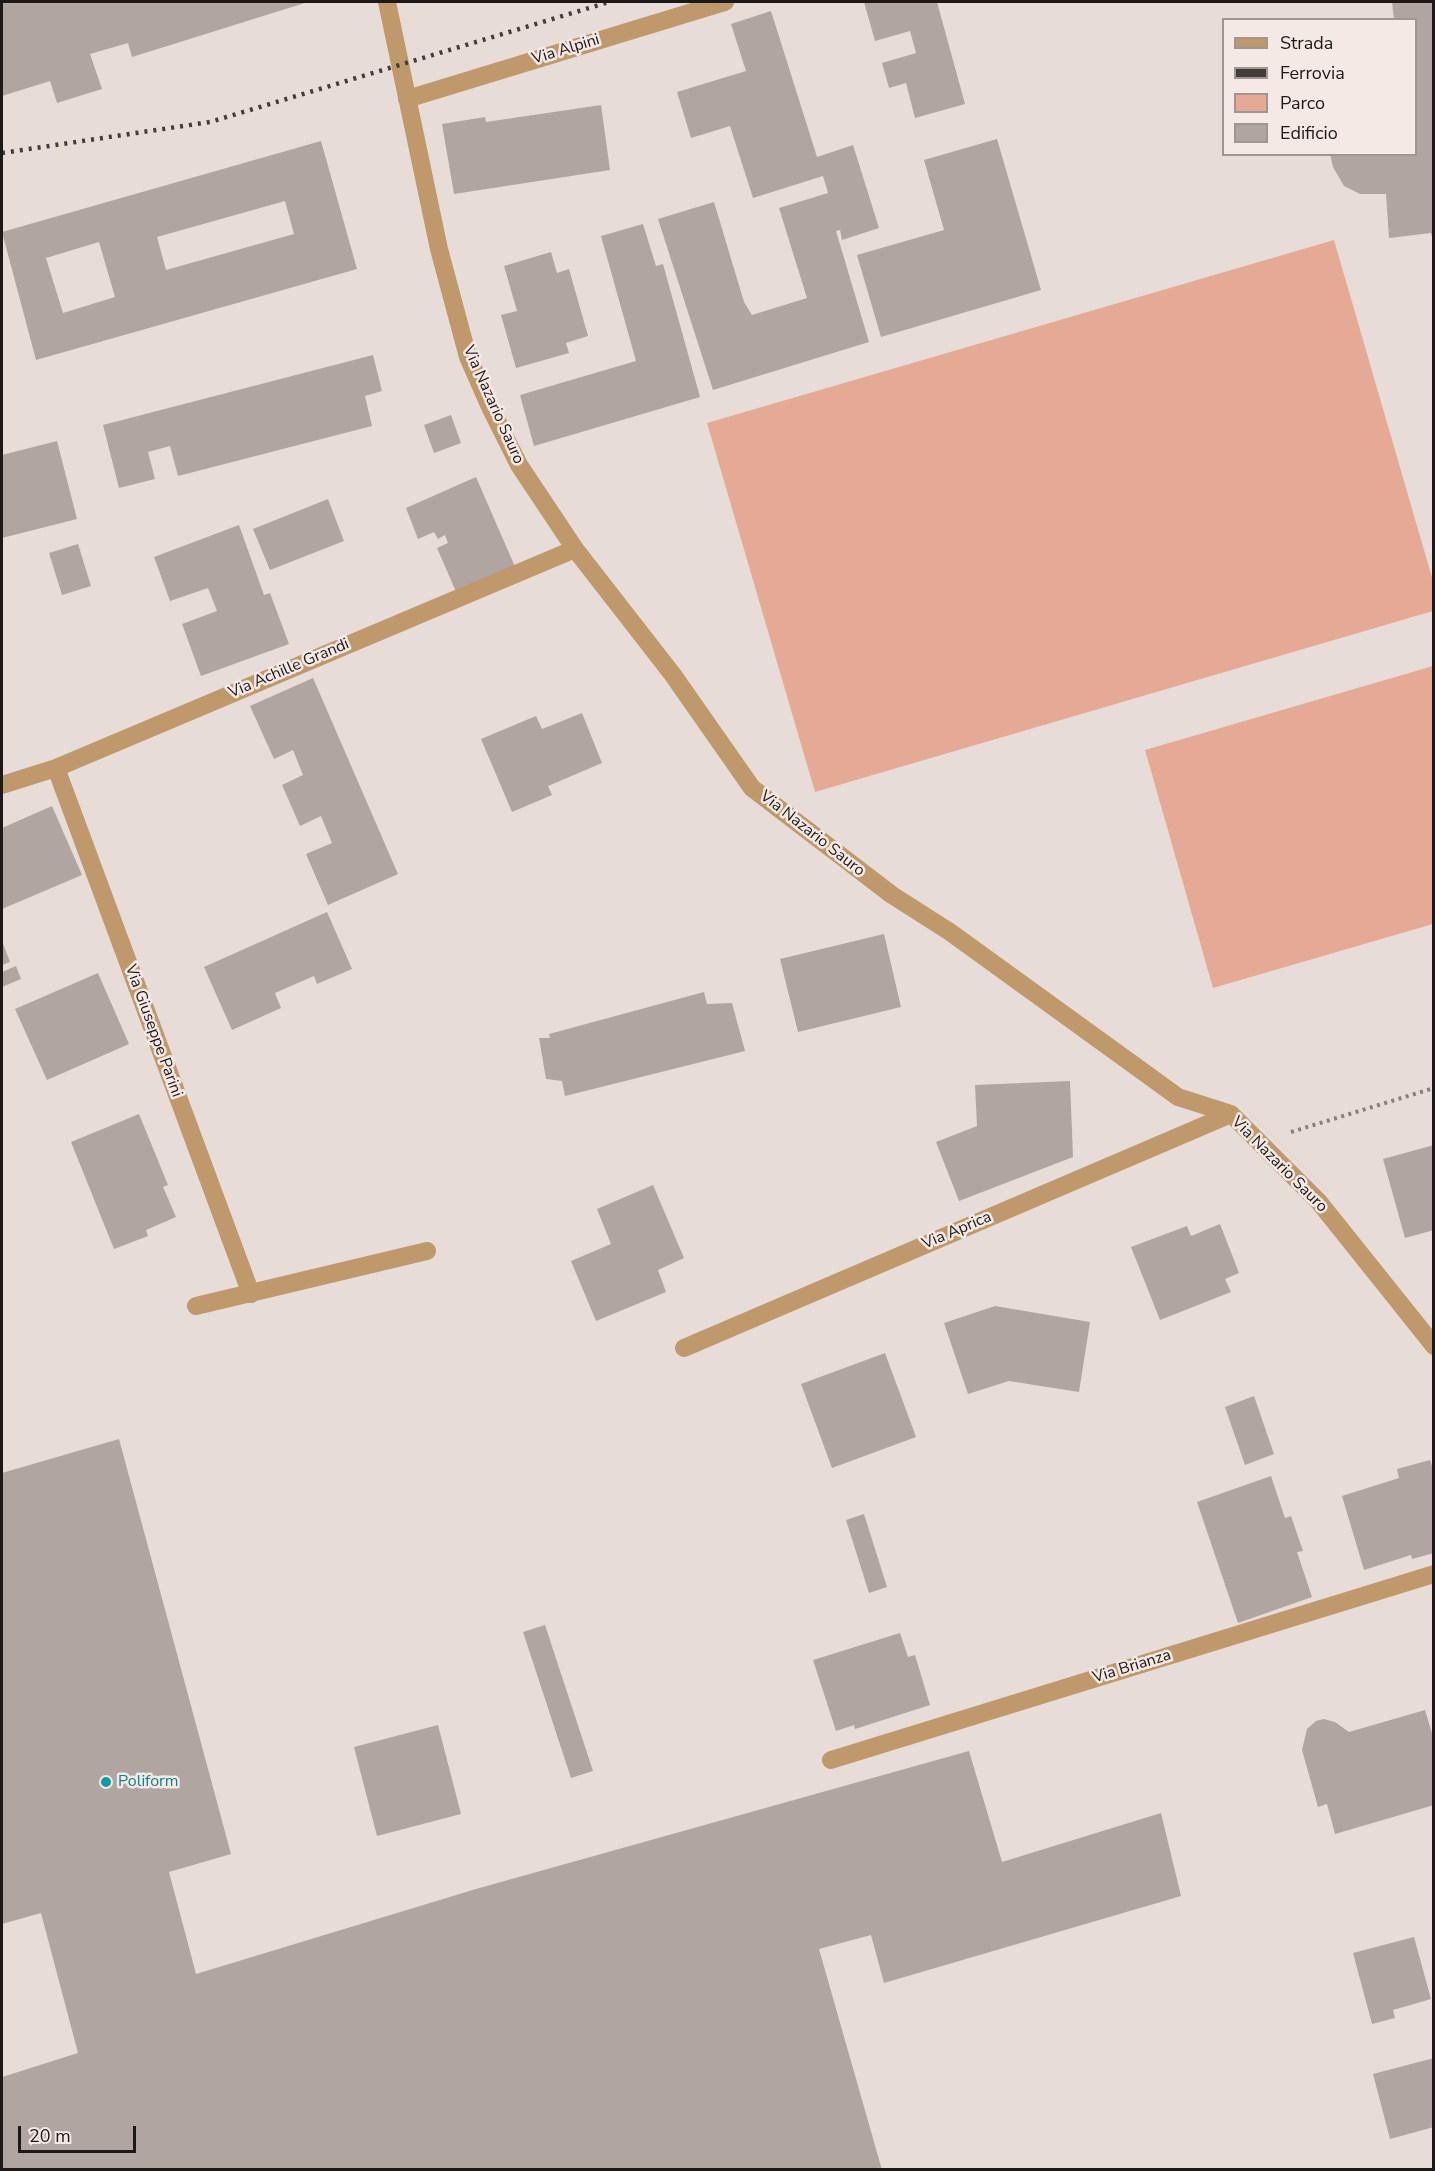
<!DOCTYPE html>
<html>
<head>
<meta charset="utf-8">
<style>
  body { margin:0 }
  #map { position:relative; width:1435px; height:2171px; overflow:hidden; background:#e8dcd8; font-family:"Nunito Sans",sans-serif }
  canvas { display:block }
  .frame { position:absolute; inset:0; border:3px solid #1d1918; pointer-events:none }
  .legend { position:absolute; left:1222px; top:18px; width:195px; height:138px; box-sizing:border-box; background:#f5e9e5; border:2px solid #9f9693; margin:0; padding:8px 10px; list-style:none; font-size:18px; color:#1d1918 }
  .legend li { display:flex; align-items:center; gap:12px; height:30px }
  .legend b { width:30px; border:2px solid #9f9693 }
  .scale { position:absolute; left:18px; top:2126px; width:118px; height:27px; box-sizing:border-box; border:3px solid #1d1918; border-top:0; padding-left:8px; font-size:18px; line-height:21px; white-space:nowrap; color:#1d1918; -webkit-text-stroke:4px #f5e9e5; paint-order:stroke }
</style>
</head>
<body>
<div id="map">
<canvas width="1435" height="2171"></canvas>
<div class="frame"></div>
<ul class="legend">
<li><b style="height:8px;background:#bf996b"></b>Strada</li>
<li><b style="height:8px;background:#423d3b"></b>Ferrovia</li>
<li><b style="height:16px;background:#e5aa95"></b>Parco</li>
<li><b style="height:16px;background:#b0a5a1"></b>Edificio</li>
</ul>
<div class="scale">20 m</div>
</div>
<script>
const c = document.querySelector('canvas').getContext('2d');
c.lineJoin = 'round';
function fillPath(path, color) {
  c.fillStyle = color;
  c.fill(path, 'evenodd');
}
function poly(rows) {
  const path = new Path2D();
  for (const r of rows) {
    path.moveTo(r[0], r[1]);
    for (let i = 2; i < r.length; i += 2) path.lineTo(r[i], r[i + 1]);
  }
  return path;
}
function trace(path, color, width, dash) {
  c.strokeStyle = color;
  c.lineWidth = width;
  c.lineCap = dash ? 'butt' : 'round';
  c.setLineDash(dash || []);
  c.stroke(path);
}
function label(font, color, halo, rows, align = 'center') {
  c.font = font + ' "Nunito Sans",sans-serif';
  c.lineWidth = 5;
  c.setLineDash([]);
  c.textBaseline = 'middle';
  c.strokeStyle = halo;
  c.fillStyle = color;
  for (const [text, x, y, turn = 0] of rows) {
    c.save();
    c.translate(x, y);
    c.rotate((+turn || 0) * Math.PI / 180);
    c.textAlign = isNaN(turn) ? turn : align;
    if (halo) c.strokeText(text, 0, 0);
    c.fillText(text, 0, 0);
    c.restore();
  }
}
fillPath(poly([
  [1334,240,1433,581,1433,611,815,792,707,423],
  [1433,666,1433,924,1213,988,1145,750]
]), '#e5aa95');
fillPath(poly([
  [2,2,308,2,132,57,128,43,90,54,102,89,57,103,50,81,2,96],
  [864,2,937,2,965,104,915,118,906,83,889,88,882,63,916,53,910,31,875,41],
  [1392,2,1434,2,1434,242,1431,233,1389,238,1386,194,1360,194,1344,186,1333,167,1330,154,1416,154,1416,20,1394,20],
  [771,11,817,157,853,145,879,228,842,240,840,230,836,231,869,342,713,390,658,219,714,202,744,302,752,315,807,298,779,208,828,193,823,176,753,198,730,126,691,138,677,92,746,71,731,24],
  [601,105,610,170,454,194,442,124,485,117,486,122],
  [997,139,1041,290,881,337,857,255,944,230,924,160],
  [321,141,357,269,36,360,2,232],
  [285,201,294,234,166,270,157,237],
  [99,242,115,297,63,313,46,258],
  [643,224,656,266,663,264,700,397,534,446,520,395,636,361,601,236],
  [551,252,557,273,569,269,588,336,566,343,569,353,516,368,501,315,517,311,504,266],
  [373,355,382,391,365,396,372,426,178,476,170,446,148,452,155,479,119,488,103,425],
  [451,415,461,443,434,453,424,425],
  [57,441,77,519,2,538,2,455],
  [476,477,516,569,457,594,437,548,448,543,445,535,438,539,434,532,418,539,406,508],
  [328,499,344,541,270,570,253,529],
  [239,525,264,595,270,593,289,644,201,676,182,624,217,611,208,588,170,601,154,557],
  [78,544,91,586,62,595,49,553],
  [313,678,398,874,328,905,306,854,332,843,321,816,300,826,282,785,303,775,293,750,274,759,250,706],
  [582,713,602,763,548,786,552,795,512,812,481,739,536,716,542,729],
  [52,806,82,875,2,909,2,828],
  [327,912,352,969,317,984,314,976,275,993,281,1008,232,1030,204,967],
  [884,934,901,1007,798,1032,780,959],
  [2,941,10,962,2,965],
  [16,966,21,979,2,987,2,972],
  [98,973,129,1044,47,1080,15,1009],
  [704,992,707,1004,732,1003,745,1051,565,1096,562,1081,546,1079,539,1038,550,1038,549,1034],
  [1070,1081,1073,1157,959,1201,936,1142,977,1126,975,1085],
  [139,1114,168,1185,163,1187,176,1217,146,1230,148,1236,114,1249,71,1142],
  [1434,1145,1434,1230,1405,1238,1383,1159],
  [653,1185,684,1258,658,1270,666,1292,596,1321,571,1261,611,1244,597,1209],
  [1220,1224,1239,1273,1225,1279,1231,1292,1160,1320,1131,1247,1187,1226,1191,1236],
  [995,1306,1090,1322,1079,1392,1009,1381,968,1394,944,1323],
  [885,1353,916,1437,832,1468,801,1384],
  [1254,1396,1274,1454,1245,1465,1225,1407],
  [119,1439,231,1854,169,1872,196,1974,476,1889,969,1751,1002,1862,1161,1813,1181,1896,884,1983,871,1935,819,1949,882,2170,2,2170,2,2077,78,2053,41,1913,2,1924,2,1473],
  [1430,1460,1434,1472,1434,1553,1412,1559,1411,1555,1364,1570,1342,1496,1399,1478,1397,1469],
  [1271,1476,1285,1518,1291,1516,1303,1551,1297,1552,1312,1597,1238,1623,1197,1502],
  [864,1514,887,1587,869,1593,846,1520],
  [545,1625,593,1771,571,1778,523,1632],
  [900,1633,908,1657,915,1655,930,1705,855,1729,854,1725,836,1731,813,1660],
  [1425,1710,1434,1740,1434,1805,1335,1834,1327,1804,1318,1807,1302,1750,1307,1729,1316,1721,1324,1719,1335,1722,1349,1732],
  [438,1725,461,1814,377,1836,354,1747],
  [1414,1937,1431,1999,1393,2010,1395,2018,1372,2024,1353,1953],
  [1434,2058,1434,2127,1390,2139,1373,2074]
]), '#b0a5a1');
trace(poly([
  [1291,1132,1434,1088]
]), '#88807d', 4, [3, 4.5]);
trace(poly([
  [387,2,439,249,468,357,491,409,519,465,575,549,673,675,752,788,892,895,950,932,1178,1097,1231,1114,1319,1202,1434,1346],
  [407,99,725,2],
  [56,768,251,1294],
  [2,785,56,768,575,549],
  [196,1306,427,1251],
  [684,1348,1231,1114],
  [831,1760,1434,1574]
]), '#bf996b', 18);
trace(poly([
  [2,153,210,122,609,2]
]), '#423d3b', 4.5, [3, 6]);
for (const [x, y, r, color] of [
  [106,1782,6,"#0f9aa8"]
]) {
  const dot = new Path2D();
  dot.arc(x, y, r, 0, 2 * Math.PI);
  c.fillStyle = color;
  c.fill(dot);
  trace(dot, '#f5e9e5', 2);
}
label('16px', '#1d1918', '#f5e9e5', [
  ["Via Alpini",566,50,-17],
  ["Via Nazario Sauro",493,405,66],
  ["Via Achille Grandi",289,669,-23],
  ["Via Nazario Sauro",812,834,38],
  ["Via Giuseppe Parini",153,1031,70],
  ["Via Nazario Sauro",1279,1165,45],
  ["Via Aprica",957,1231,-23],
  ["Via Brianza",1132,1667,-17]
]);
label('16px', '#0d838f', '#f5e9e5', [
  ["Poliform",118,1782]
], 'left');
</script>
</body>
</html>
